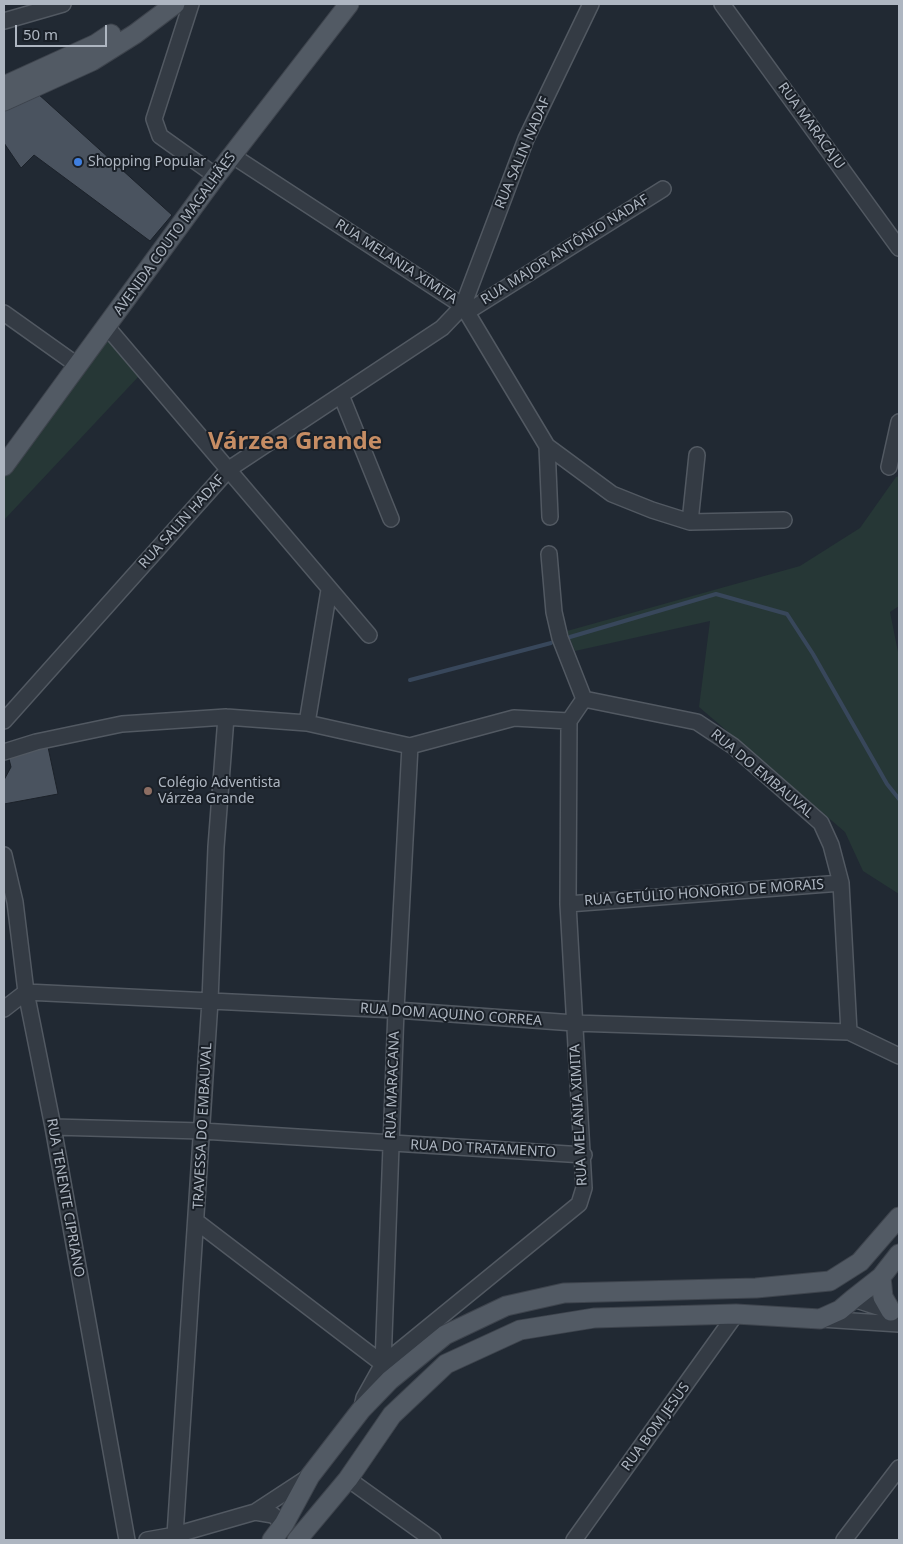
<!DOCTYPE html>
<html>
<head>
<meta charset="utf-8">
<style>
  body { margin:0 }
  #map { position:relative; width:903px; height:1544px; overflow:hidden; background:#212933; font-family:"Noto Sans",sans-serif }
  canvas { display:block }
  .frame { position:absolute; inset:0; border:5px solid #aeb6c1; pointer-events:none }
  .scale { position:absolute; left:15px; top:25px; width:92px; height:22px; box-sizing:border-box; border:2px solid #aeb6c1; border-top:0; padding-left:6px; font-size:15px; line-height:18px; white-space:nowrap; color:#aeb6c1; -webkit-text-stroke:4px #1a2028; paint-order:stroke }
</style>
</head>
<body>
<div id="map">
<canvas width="903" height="1544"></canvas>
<div class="frame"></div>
<div class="scale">50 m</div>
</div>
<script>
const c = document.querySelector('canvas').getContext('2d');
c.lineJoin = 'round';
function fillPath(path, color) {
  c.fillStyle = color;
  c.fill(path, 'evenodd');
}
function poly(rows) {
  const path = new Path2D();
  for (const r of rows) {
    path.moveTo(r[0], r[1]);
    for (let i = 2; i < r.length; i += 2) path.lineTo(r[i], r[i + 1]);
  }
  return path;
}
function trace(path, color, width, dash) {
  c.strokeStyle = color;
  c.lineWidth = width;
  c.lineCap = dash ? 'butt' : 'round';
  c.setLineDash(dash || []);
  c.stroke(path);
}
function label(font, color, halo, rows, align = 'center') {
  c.font = font + ' "Noto Sans",sans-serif';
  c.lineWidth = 4;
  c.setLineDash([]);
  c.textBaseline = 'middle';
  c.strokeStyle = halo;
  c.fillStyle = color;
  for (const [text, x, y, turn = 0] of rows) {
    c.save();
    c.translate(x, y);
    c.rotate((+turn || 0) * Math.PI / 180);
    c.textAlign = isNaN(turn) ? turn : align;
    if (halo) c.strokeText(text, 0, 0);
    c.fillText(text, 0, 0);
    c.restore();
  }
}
fillPath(poly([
  [108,340,140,375,4,520,4,473,103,341],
  [899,476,899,606,890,612,899,657,899,894,863,871,845,832,699,707,710,621,575,651,567,631,800,566,860,528,896,477]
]), '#263736');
trace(poly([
  [570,637,716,594,787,614,813,654,887,784,899,799],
  [410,680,551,643]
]), '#38475b', 4);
const building = poly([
  [37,93,172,215,150,241,34,155,21,168,4,143,4,108,37,93],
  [48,747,58,794,4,804,4,780,11,767,8,755,48,747]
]);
fillPath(building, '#4a535f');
trace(building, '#1c222a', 1);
const minor = poly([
  [191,4,154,119,160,136,216,176],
  [722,4,899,248],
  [4,21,63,4],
  [233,156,463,306,547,446,550,517],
  [467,312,663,189],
  [4,313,77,365],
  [107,327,369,635],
  [341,395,391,519],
  [547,446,612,494,652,510,690,522,784,520],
  [889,467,899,422],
  [690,522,697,455],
  [549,554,554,612,560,638,584,699],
  [4,721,229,469,442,328,463,306,526,139,591,4],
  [569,721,584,699,697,722,733,746,821,823,831,845,841,883,849,1032],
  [307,723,329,590],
  [4,752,36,742,122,724,226,717,307,723,410,746,514,718,569,721],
  [4,855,15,902,26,992,53,1127,127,1540],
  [568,904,841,883],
  [4,1009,26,992,396,1010,574,1023,849,1032,899,1056],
  [53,1127,202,1131,584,1155],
  [197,1222,383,1364],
  [853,1299,897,1313],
  [821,1319,899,1324],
  [383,1364,396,1010,410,746],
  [362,1407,364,1398,383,1364,579,1204,584,1188,568,904,569,721],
  [348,1479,433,1540],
  [255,1512,273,1515,284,1524],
  [175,1535,210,1001,216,847,226,717],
  [147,1540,175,1535,255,1512,310,1476],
  [574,1540,736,1314],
  [844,1540,899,1468]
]);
const major = poly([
  [4,86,96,44,111,34],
  [4,101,92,61,135,34,175,4],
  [4,466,216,176,349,4],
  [881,1277,883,1297,891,1311],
  [272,1540,284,1524,310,1476,361,1410,390,1380,445,1335,506,1306,564,1293,756,1288,830,1281,860,1262,899,1217],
  [297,1540,348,1479,392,1415,446,1364,520,1330,594,1318,736,1314,820,1319,840,1310,853,1299,881,1277,899,1254]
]);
trace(minor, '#525962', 18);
trace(major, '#3e444d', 21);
trace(minor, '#343b44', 15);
trace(major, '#525a64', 19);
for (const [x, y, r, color] of [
  [78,162,5,"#3f7fe0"],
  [148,791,5,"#8d6e63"]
]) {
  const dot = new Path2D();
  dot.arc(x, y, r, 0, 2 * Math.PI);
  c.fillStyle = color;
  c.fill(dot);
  trace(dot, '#1a2028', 2);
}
label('14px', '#aeb6c1', '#1a2028', [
  ["RUA MARACAJU",811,126,54],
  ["RUA SALIN NADAF",523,153,-67],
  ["AVENIDA COUTO MAGALHÃES",175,234,-54],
  ["RUA MAJOR ANTÔNIO NADAF",565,250,-32],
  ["RUA MELANIA XIMITA",396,262,33],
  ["RUA SALIN HADAF",182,522,-48],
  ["RUA DO EMBAUVAL",762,774,40],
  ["RUA GETÚLIO HONORIO DE MORAIS",704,893,-4],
  ["RUA DOM AQUINO CORREA",451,1015,4],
  ["RUA MARACANA",393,1085,-88],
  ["RUA MELANIA XIMITA",579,1115,-93],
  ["TRAVESSA DO EMBAUVAL",203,1126,-87],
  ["RUA DO TRATAMENTO",483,1149,3],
  ["RUA TENENTE CIPRIANO",65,1198,80],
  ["RUA BOM JESUS",656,1427,-54]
]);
label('14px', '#aeb6c1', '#1a2028', [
  ["Shopping Popular",88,162],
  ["Colégio Adventista",158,783],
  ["Várzea Grande",158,799]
], 'left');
label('bold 24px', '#c68d64', '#1a2028', [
  ["Várzea Grande",295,442]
]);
</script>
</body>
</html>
